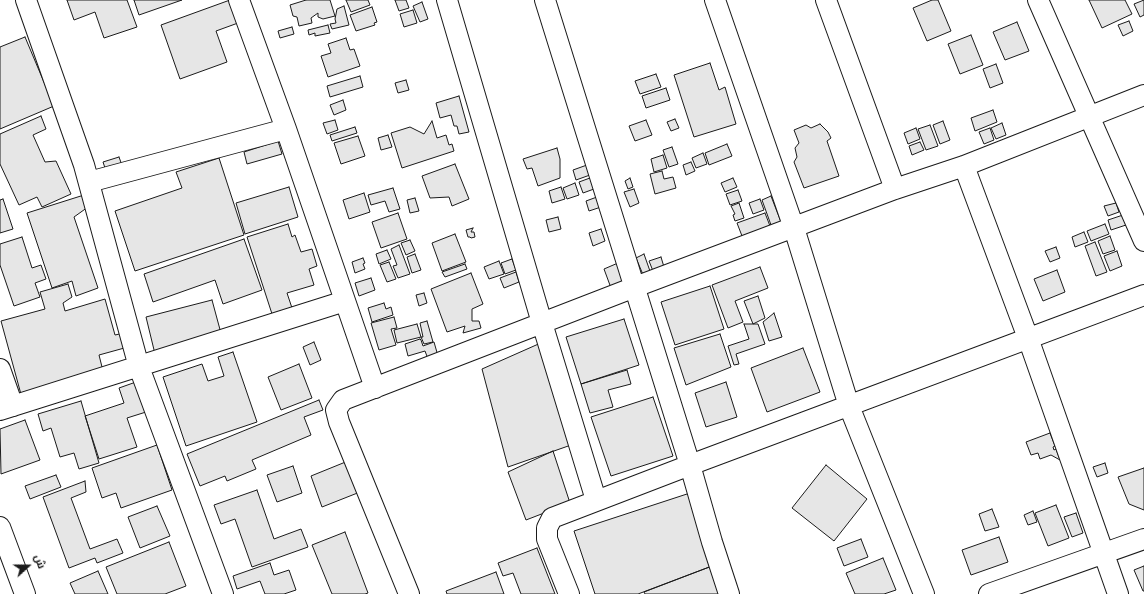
<!DOCTYPE html>
<html>
<head>
<meta charset="utf-8">
<style>
  body { margin:0 }
  #map { position:relative; width:1144px; height:594px; overflow:hidden; background:#fff; font-family:Roboto,Cairo,sans-serif }
  canvas { display:block }
  .north { position:absolute; left:8px; top:546px; width:40px; height:40px; -webkit-text-stroke:3px #fff; paint-order:stroke; rotate:69deg; font-size:11px; font-weight:700; line-height:16px; text-align:center; color:#1a1a1a }
  .north::after { content:''; display:block; margin:auto; width:14px; height:18px; background:#1a1a1a; clip-path:polygon(50% 0,100% 100%,50% 72%,0 100%) }
</style>
</head>
<body>
<div id="map">
<canvas width="1144" height="594"></canvas>
<div class="north">ش</div>
</div>
<script>
const c = document.querySelector('canvas').getContext('2d');
c.lineJoin = 'round';
function fillPath(path, color) {
  c.fillStyle = color;
  c.fill(path, 'evenodd');
}
function poly(rows) {
  const path = new Path2D();
  for (const r of rows) {
    path.moveTo(r[0], r[1]);
    for (let i = 2; i < r.length; i += 2) path.lineTo(r[i], r[i + 1]);
  }
  return path;
}
function trace(path, color, width, dash) {
  c.strokeStyle = color;
  c.lineWidth = width;
  c.lineCap = dash ? 'butt' : 'round';
  c.setLineDash(dash || []);
  c.stroke(path);
}
const building = poly([
  [67,0,127,0,137,27,104,38,95,12,74,20,67,0],
  [134,0,182,0,139,15,134,0],
  [230,0,238,23,216,31,227,62,180,79,161,25,230,0],
  [306,0,330,0,335,16,323,19,318,17,318,13,311,18,312,23,299,26,297,17,293,16,290,5,306,0],
  [346,0,368,0,370,5,351,12,346,0],
  [395,0,406,0,409,8,399,11,395,0],
  [932,0,938,0,951,31,927,41,913,8,932,0],
  [1089,0,1125,0,1132,14,1102,28,1089,0],
  [1144,0,1144,15,1140,17,1134,4,1144,0],
  [422,2,428,19,420,22,413,6,422,2],
  [344,6,349,25,332,29,330,24,336,23,335,19,337,9,344,6],
  [372,7,377,22,374,23,375,25,356,31,350,15,372,7],
  [413,10,417,23,404,27,400,14,413,10],
  [1129,21,1133,31,1123,36,1118,25,1129,21],
  [1017,22,1029,51,1005,60,993,32,1017,22],
  [328,25,330,33,315,36,315,33,309,35,308,30,328,25],
  [292,27,294,34,280,38,278,31,292,27],
  [971,35,983,65,960,74,948,44,971,35],
  [25,37,54,106,0,129,0,47,25,37],
  [346,38,350,50,354,49,360,66,328,77,321,56,331,53,328,44,346,38],
  [710,63,719,90,725,87,736,124,694,137,674,75,710,63],
  [996,64,1003,83,990,88,983,69,996,64],
  [656,74,661,87,640,94,635,81,656,74],
  [360,76,363,87,330,97,327,86,360,76],
  [406,80,409,90,398,93,395,83,406,80],
  [666,88,670,100,646,108,642,96,666,88],
  [459,96,469,132,459,134,457,126,454,126,451,115,440,118,436,103,459,96],
  [343,100,346,110,334,115,330,105,343,100],
  [993,110,997,122,975,131,971,118,993,110],
  [41,116,46,129,33,135,45,162,56,161,71,194,42,207,37,197,19,205,0,164,0,134,41,116],
  [675,119,679,128,671,131,667,122,675,119],
  [335,120,338,130,327,134,323,123,335,120],
  [646,120,652,135,635,141,629,126,646,120],
  [432,121,437,138,446,135,449,145,452,144,454,151,402,168,391,133,410,127,424,134,432,121],
  [943,121,950,140,940,144,933,125,943,121],
  [1002,123,1006,135,996,139,991,128,1002,123],
  [820,124,828,132,831,138,827,141,839,176,804,188,794,162,797,157,795,148,799,143,794,130,806,125,811,128,820,124],
  [930,125,938,146,926,150,918,129,930,125],
  [355,127,357,133,332,141,330,135,355,127],
  [916,128,920,139,908,144,904,133,916,128],
  [990,128,994,140,984,144,979,132,990,128],
  [388,135,392,147,381,150,378,138,388,135],
  [358,136,365,156,341,164,334,143,358,136],
  [278,141,282,154,247,164,244,152,278,141],
  [920,142,924,150,912,155,909,146,920,142],
  [727,144,732,156,709,165,705,153,727,144],
  [672,147,678,164,669,167,663,150,672,147],
  [557,148,560,159,560,178,538,186,532,168,527,169,523,159,557,148],
  [703,153,707,164,696,168,692,158,703,153],
  [663,155,667,168,654,172,651,159,663,155],
  [119,157,123,168,107,174,103,162,119,157],
  [219,158,244,235,135,271,115,211,182,188,176,172,219,158],
  [691,162,695,171,686,175,683,165,691,162],
  [455,164,469,199,452,206,449,197,430,198,422,176,455,164],
  [587,165,590,175,576,180,573,170,587,165],
  [662,171,664,179,673,177,676,188,655,194,650,174,662,171],
  [590,178,594,189,583,193,579,182,590,178],
  [630,178,633,187,628,189,625,181,630,178],
  [733,178,737,187,725,192,721,183,733,178],
  [575,183,579,195,567,199,563,188,575,183],
  [289,187,298,217,245,234,236,203,289,187],
  [561,187,565,199,552,203,549,191,561,187],
  [393,188,400,209,389,212,385,201,371,205,368,195,393,188],
  [634,189,639,203,630,207,624,192,634,189],
  [738,190,742,201,730,205,726,194,738,190],
  [364,193,370,212,349,219,343,200,364,193],
  [84,195,88,207,74,217,98,288,76,296,72,281,52,288,27,213,84,195],
  [771,196,781,222,771,225,762,200,771,196],
  [597,197,601,207,589,211,586,201,597,197],
  [415,198,419,211,410,213,407,200,415,198],
  [3,199,13,229,0,233,0,200,3,199],
  [760,199,764,210,753,214,749,203,760,199],
  [739,203,744,218,735,221,733,215,735,214,731,206,739,203],
  [1116,203,1119,212,1108,216,1104,206,1116,203],
  [398,213,407,239,381,248,372,222,398,213],
  [765,213,770,226,742,236,737,223,765,213],
  [1123,215,1126,225,1111,230,1108,220,1123,215],
  [558,217,561,229,549,232,546,220,558,217],
  [288,224,292,237,295,235,301,252,312,249,317,266,309,269,314,285,287,293,293,311,273,317,247,237,288,224],
  [1105,224,1109,234,1091,241,1087,231,1105,224],
  [473,228,471,232,474,232,475,237,471,238,470,237,468,237,466,230,473,228],
  [601,229,605,241,593,246,589,233,601,229],
  [1084,232,1088,242,1075,247,1072,237,1084,232],
  [455,234,466,262,442,271,432,243,455,234],
  [1110,236,1115,250,1103,254,1098,241,1110,236],
  [22,237,32,268,41,265,46,279,35,283,40,297,14,306,0,265,0,244,22,237],
  [244,239,262,290,223,304,215,280,153,302,144,274,244,239],
  [410,240,415,251,406,255,401,243,410,240],
  [1095,242,1107,272,1096,276,1085,246,1095,242],
  [399,245,410,274,398,278,393,266,397,265,391,249,399,245],
  [1056,247,1060,258,1050,262,1045,251,1056,247],
  [387,250,391,259,379,264,376,254,387,250],
  [1117,251,1122,266,1110,271,1104,256,1117,251],
  [415,254,421,270,412,273,407,257,415,254],
  [644,254,651,274,644,277,636,258,644,254],
  [661,257,664,267,653,271,649,261,661,257],
  [363,258,365,263,363,264,365,269,355,273,352,262,363,258],
  [512,259,516,270,505,274,501,263,512,259],
  [499,261,504,274,489,279,484,267,499,261],
  [389,262,396,279,387,282,380,265,389,262],
  [618,263,625,283,611,288,604,269,618,263],
  [465,264,467,269,445,277,442,272,465,264],
  [760,267,768,288,735,301,743,322,728,328,712,285,760,267],
  [1057,270,1065,292,1043,301,1034,279,1057,270],
  [516,272,519,282,504,288,500,278,516,272],
  [471,273,483,304,472,309,472,321,479,321,481,328,463,333,465,326,447,332,431,289,471,273],
  [371,278,375,290,359,296,355,283,371,278],
  [68,284,72,297,63,303,65,311,105,299,115,335,124,333,128,347,99,355,104,375,22,398,1,321,45,309,40,292,68,284],
  [710,286,724,329,675,345,661,302,710,286],
  [424,293,427,303,419,306,416,295,424,293],
  [758,296,765,318,753,324,744,301,758,296],
  [212,300,222,337,155,354,146,317,212,300],
  [384,303,386,309,391,307,393,315,372,322,368,308,384,303],
  [774,313,782,337,769,341,763,322,774,313],
  [394,317,397,328,391,329,396,345,379,350,371,323,394,317],
  [624,319,639,365,581,384,566,337,624,319],
  [427,321,433,342,424,344,421,337,423,337,420,323,427,321],
  [417,324,421,337,397,343,394,330,417,324],
  [744,324,758,324,765,344,736,354,739,364,734,365,728,346,749,339,744,324],
  [720,334,731,367,686,385,674,348,720,334],
  [420,339,421,340,423,346,434,342,438,356,428,359,425,351,408,356,405,344,420,339],
  [314,342,321,360,310,365,303,347,314,342],
  [543,342,574,444,508,467,482,369,543,342],
  [803,348,820,392,767,412,751,368,803,348],
  [233,352,257,422,186,446,163,377,202,364,208,381,224,376,218,357,233,352],
  [299,364,312,398,281,410,268,377,299,364],
  [627,370,631,384,608,390,613,407,590,413,581,384,627,370],
  [136,382,146,412,127,418,137,447,99,459,85,416,124,403,119,388,136,382],
  [726,382,737,417,706,427,695,393,726,382],
  [653,397,673,456,611,476,591,417,653,397],
  [319,400,323,410,304,417,311,435,252,460,256,469,227,481,225,476,200,486,187,454,319,400],
  [81,401,99,463,79,469,74,453,60,457,51,428,43,431,38,414,81,401],
  [25,420,40,460,1,474,0,429,25,420],
  [1050,433,1055,446,1053,447,1054,450,1056,449,1060,460,1051,455,1040,459,1038,453,1031,455,1026,442,1050,433],
  [157,445,172,490,121,508,116,493,102,498,92,468,157,445],
  [553,451,570,503,526,520,508,472,553,451],
  [348,461,360,492,322,507,311,476,348,461],
  [1105,463,1108,473,1097,477,1093,467,1105,463],
  [826,465,867,499,834,541,792,508,826,465],
  [293,466,302,493,277,502,267,475,293,466],
  [1144,468,1144,510,1129,504,1118,477,1144,468],
  [56,475,61,487,30,499,25,486,56,475],
  [85,481,86,492,71,498,90,549,117,539,123,553,97,563,95,558,69,568,43,497,85,481],
  [257,490,274,539,301,529,308,547,252,567,235,519,221,524,214,505,257,490],
  [690,493,712,566,638,594,595,594,574,531,690,493],
  [1056,505,1069,538,1048,546,1035,513,1056,505],
  [157,506,170,536,140,548,128,517,157,506],
  [992,509,999,527,985,531,979,514,992,509],
  [1033,511,1037,522,1028,525,1024,515,1033,511],
  [1076,513,1083,533,1072,537,1064,517,1076,513],
  [345,532,368,593,365,594,332,594,312,545,345,532],
  [999,537,1008,562,971,575,962,550,999,537],
  [861,539,868,557,844,566,837,548,861,539],
  [169,542,186,586,165,594,117,594,106,567,169,542],
  [537,548,555,594,521,594,513,573,503,576,498,563,537,548],
  [883,558,896,590,884,594,855,594,846,573,883,558],
  [270,563,274,575,289,570,296,590,284,594,265,594,260,581,237,589,233,576,270,563],
  [712,566,722,594,645,594,644,592,712,566],
  [1144,566,1144,591,1143,591,1134,570,1144,566],
  [98,571,108,594,75,594,70,583,98,571],
  [496,572,504,594,447,594,446,591,496,572]
]);
fillPath(building, '#e6e6e6');
trace(building, '#1a1a1a', 1);
const minor = poly([
  [26,0,84,165,139,367,223,594],
  [239,0,286,129,375,388],
  [447,0,542,323,596,500],
  [545,0,690,465,712,542,729,594],
  [715,0,794,228,849,406,924,594],
  [826,0,895,189],
  [1038,0,1144,241],
  [964,166,1028,338,1118,594],
  [89,182,286,129],
  [0,369,13,406],
  [0,410,345,301],
  [0,527,25,594],
  [409,594,339,422,336,410,343,400,635,287,895,189,964,166,1144,95],
  [569,594,547,539,547,528,552,518,690,465,1144,295],
  [989,594,1144,539]
]);
trace(minor, '#1a1a1a', 22);
trace(minor, '#fff', 20);
</script>
</body>
</html>
